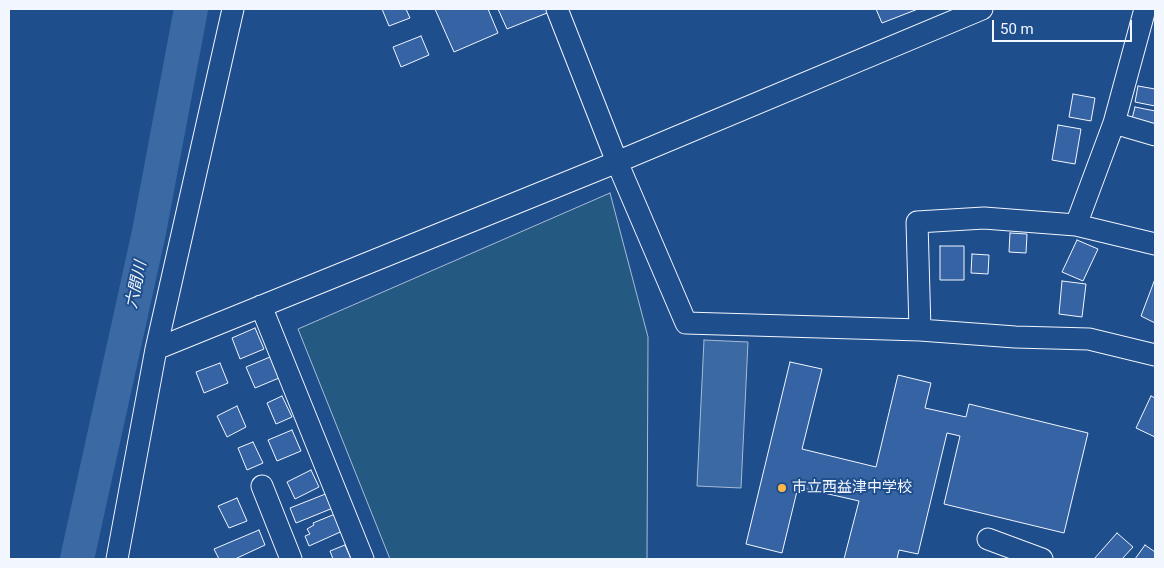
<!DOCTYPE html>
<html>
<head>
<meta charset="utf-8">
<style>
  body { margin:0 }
  #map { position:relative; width:1164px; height:568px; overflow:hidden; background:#1f4e8c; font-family:Roboto,sans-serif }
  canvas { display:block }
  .frame { position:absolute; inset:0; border:10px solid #f2f6ff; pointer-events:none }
  .scale { position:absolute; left:992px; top:20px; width:140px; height:22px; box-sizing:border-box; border:2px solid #f2f6ff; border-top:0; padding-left:6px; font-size:15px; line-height:18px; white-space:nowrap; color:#f2f6ff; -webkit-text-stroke:4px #1f4e8c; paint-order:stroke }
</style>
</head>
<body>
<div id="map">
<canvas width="1164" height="568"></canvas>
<div class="frame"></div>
<div class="scale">50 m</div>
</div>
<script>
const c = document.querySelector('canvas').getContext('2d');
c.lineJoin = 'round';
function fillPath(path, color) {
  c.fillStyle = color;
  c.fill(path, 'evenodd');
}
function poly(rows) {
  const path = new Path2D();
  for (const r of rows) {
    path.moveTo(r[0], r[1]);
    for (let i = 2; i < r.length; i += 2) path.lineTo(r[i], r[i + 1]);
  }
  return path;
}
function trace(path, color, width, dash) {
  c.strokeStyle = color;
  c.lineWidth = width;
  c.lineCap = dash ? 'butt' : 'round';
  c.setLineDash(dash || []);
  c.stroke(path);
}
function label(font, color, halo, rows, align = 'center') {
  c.font = font + ' Roboto,"Noto Sans JP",sans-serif';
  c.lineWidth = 4;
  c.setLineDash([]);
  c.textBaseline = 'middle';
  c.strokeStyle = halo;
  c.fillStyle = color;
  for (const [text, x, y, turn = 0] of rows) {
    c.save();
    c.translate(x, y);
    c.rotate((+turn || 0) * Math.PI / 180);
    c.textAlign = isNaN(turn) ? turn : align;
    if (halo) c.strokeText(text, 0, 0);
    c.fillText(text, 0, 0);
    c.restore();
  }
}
const green = poly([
  [610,193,648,337,647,559,390,559,298,329,610,193]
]);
fillPath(green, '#245a82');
trace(green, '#a8bbd7', 1);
const water = poly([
  [704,340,748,342,741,488,697,486,704,340]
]);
fillPath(water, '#3b69a3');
trace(water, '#a8bbd7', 1);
trace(poly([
  [77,559,149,232,191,9]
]), '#3b69a3', 34);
const building = poly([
  [382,9,406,9,410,18,389,26,382,9],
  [435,9,488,9,498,33,454,52,435,9],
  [498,9,551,9,552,11,507,29,498,9],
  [876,9,918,9,882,23,876,9],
  [421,36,429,55,401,67,393,47,421,36],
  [1138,86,1155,89,1155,106,1135,102,1138,86],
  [1073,94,1095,98,1091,121,1069,117,1073,94],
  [1135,107,1155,111,1155,127,1131,123,1135,107],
  [1058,125,1081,129,1075,164,1052,160,1058,125],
  [1010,233,1027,234,1026,253,1009,252,1010,233],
  [1077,240,1098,249,1083,281,1062,272,1077,240],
  [940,246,964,246,964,280,940,280,940,246],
  [972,254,989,255,988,274,971,273,972,254],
  [1155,279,1155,323,1141,316,1155,279],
  [1062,281,1086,284,1082,317,1059,314,1062,281],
  [255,328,264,349,240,359,232,338,255,328],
  [270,357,279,378,255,388,246,367,270,357],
  [790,362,822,369,802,449,876,467,898,375,931,383,925,408,966,417,969,404,1088,433,1064,533,944,504,960,436,947,433,918,554,899,550,897,559,844,559,859,501,798,487,782,553,746,544,790,362],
  [220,363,228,383,204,393,196,372,220,363],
  [282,396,292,417,276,424,267,403,282,396],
  [1151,396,1155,398,1155,437,1136,428,1151,396],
  [237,406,246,427,227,437,217,416,237,406],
  [292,430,301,451,277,461,268,440,292,430],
  [253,442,263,463,247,470,238,448,253,442],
  [311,470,319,487,295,499,287,482,311,470],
  [328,493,333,508,296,523,290,508,328,493],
  [237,498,247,521,229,528,218,506,237,498],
  [340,512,347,529,309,546,305,536,310,534,307,529,314,525,313,523,340,512],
  [259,530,265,545,235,559,219,559,214,549,259,530],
  [1117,533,1133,547,1122,559,1094,559,1117,533],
  [345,545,351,559,333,559,330,551,345,545],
  [1145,545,1155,552,1155,559,1135,559,1145,545]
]);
fillPath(building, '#3563a3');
trace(building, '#f2f6ff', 1);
const minor = poly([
  [557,9,617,162,686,323,920,330,1015,337,1089,339,1155,355],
  [1114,123,1155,135],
  [1076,225,1114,123,1145,9],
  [261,306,363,559],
  [920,330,917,222,984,218,1076,225,1155,244],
  [156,349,617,162,982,9],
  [262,486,291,559],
  [988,539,1042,559],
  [117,559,156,349,233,9]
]);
trace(minor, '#f2f6ff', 23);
trace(minor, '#1f4e8c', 21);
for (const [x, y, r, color] of [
  [782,488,5,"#ffb74d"]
]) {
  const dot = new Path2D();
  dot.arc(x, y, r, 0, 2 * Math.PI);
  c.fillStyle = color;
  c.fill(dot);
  trace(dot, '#1f4e8c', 2);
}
label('15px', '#f2f6ff', '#1f4e8c', [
  ["市立西益津中学校",792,488]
], 'left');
label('italic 16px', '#f2f6ff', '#1f4e8c', [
  ["六間川",137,285,-78]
]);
</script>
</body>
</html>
